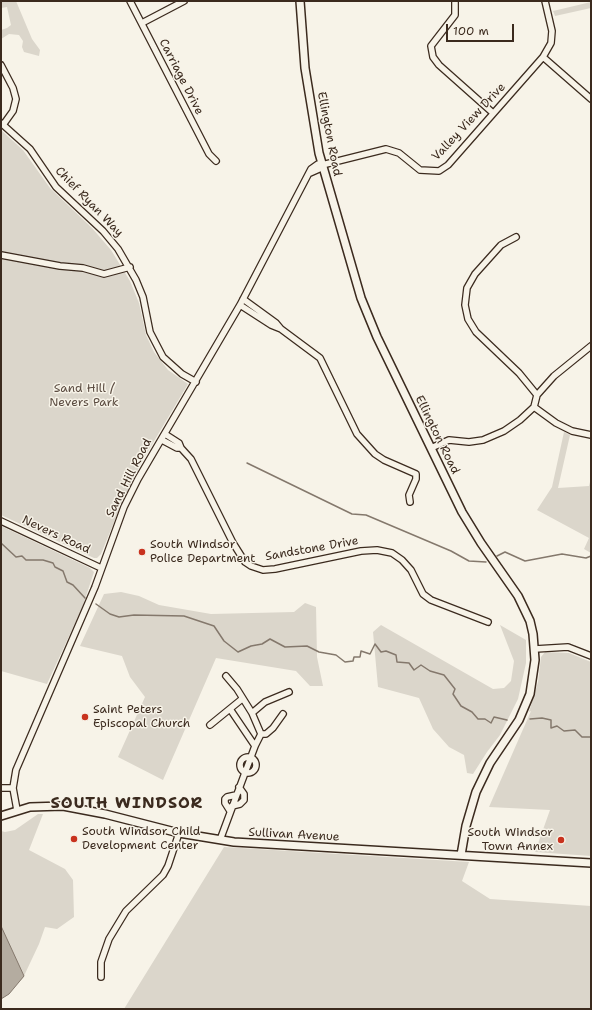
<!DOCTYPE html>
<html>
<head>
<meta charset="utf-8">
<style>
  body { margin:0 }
  #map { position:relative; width:592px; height:1010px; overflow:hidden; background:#f7f3e8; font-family:"Shantell Sans",sans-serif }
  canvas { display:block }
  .frame { position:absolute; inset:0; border:2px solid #3b2a1e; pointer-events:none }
  .scale { position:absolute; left:446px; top:24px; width:68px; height:18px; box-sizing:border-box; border:2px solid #3b2a1e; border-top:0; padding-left:5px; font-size:12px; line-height:14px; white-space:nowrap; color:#3b2a1e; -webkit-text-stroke:3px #f7f3e8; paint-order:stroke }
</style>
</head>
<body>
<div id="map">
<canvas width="592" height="1010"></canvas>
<div class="frame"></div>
<div class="scale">100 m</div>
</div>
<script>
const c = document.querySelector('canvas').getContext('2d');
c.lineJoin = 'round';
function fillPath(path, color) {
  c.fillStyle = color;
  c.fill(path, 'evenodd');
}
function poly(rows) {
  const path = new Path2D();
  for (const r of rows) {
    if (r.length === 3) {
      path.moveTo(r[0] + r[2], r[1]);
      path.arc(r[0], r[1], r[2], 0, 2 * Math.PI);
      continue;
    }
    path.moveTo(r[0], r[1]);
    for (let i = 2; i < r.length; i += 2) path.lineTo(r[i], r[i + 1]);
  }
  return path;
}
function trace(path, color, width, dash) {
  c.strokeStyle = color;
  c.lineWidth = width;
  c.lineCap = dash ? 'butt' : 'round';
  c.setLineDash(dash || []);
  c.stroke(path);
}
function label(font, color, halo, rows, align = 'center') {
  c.font = font + ' "Shantell Sans",sans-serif';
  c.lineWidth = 3;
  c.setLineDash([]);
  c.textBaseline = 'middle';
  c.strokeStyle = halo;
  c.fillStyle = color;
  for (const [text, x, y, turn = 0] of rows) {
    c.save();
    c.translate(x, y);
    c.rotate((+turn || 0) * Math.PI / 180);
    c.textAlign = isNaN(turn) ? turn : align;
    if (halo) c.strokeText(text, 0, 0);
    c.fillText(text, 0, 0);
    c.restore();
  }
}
fillPath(poly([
  [1,1,16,1,32,39,40,50,39,56,24,52,22,47,23,41,19,35,9,34,1,39,1,30,7,28,11,25,7,7,1,8],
  [591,2,591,8,555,16,553,11],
  [1,130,23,150,50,188,92,228,111,250,130,281,139,303,146,335,154,352,168,370,188,384,141,463,119,510,101,554,97,558,94,558,1,515],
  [564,432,570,435,558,488,589,486,591,478,591,553,584,549,589,538,537,510,552,487],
  [1,526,90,568,94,572,82,608,47,684,1,671],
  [121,592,139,596,159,605,211,614,294,612,305,603,316,607,317,657,323,686,310,686,296,671,216,658,163,780,118,757,145,697,130,677,122,656,80,646,104,594],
  [381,625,493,689,504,688,511,681,514,661,500,625,526,640,526,663,518,699,500,735,487,752,473,774,467,773,464,755,449,747,433,729,419,698,378,687,373,632],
  [545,652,569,653,591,662,591,856,535,852,550,810,489,807,531,711,529,712,538,682,541,657],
  [38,814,43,814,29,850,65,869,73,880,74,917,57,929,45,927,39,944,23,978,1,995,1,831,5,832,15,830],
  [224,847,469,862,462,881,490,899,591,906,591,1009,124,1009]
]), '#dbd6cb');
const water = poly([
  [1,926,24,976,9,994,1,999,1,926]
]);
fillPath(water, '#b4aca0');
trace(water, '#84786c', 1);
trace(poly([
  [247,463,352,514,366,515,451,551,469,561,486,562],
  [1,543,16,557,22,556,26,560,43,560,53,563,55,567,63,571,67,582,73,585,85,598],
  [497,556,505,552,525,561,562,554,586,558,591,556],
  [96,604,110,614,119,617,134,615,184,616,214,626,224,641,238,652,251,646,262,644,270,639,285,647,307,646,319,652,336,655,345,662,353,661,354,657,360,657,361,651,370,654,375,644,381,652,386,651,396,655,397,662,409,663,414,670,421,665,430,671,444,675,455,689,453,694,461,706,472,712,478,719,485,719,491,723,494,717,507,720],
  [530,719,542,718,551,720,551,728,557,726,564,731,575,730,582,737,591,737]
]), '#84786c', 1.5);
const minor = poly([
  [130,1,209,154,216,161],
  [455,1,455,15,431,46,433,57,439,65,493,113],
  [142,23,184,1],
  [543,57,591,99],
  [1,65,13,88,16,99,13,111,3,125],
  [1,123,30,149,56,187,103,231,118,249,136,280,143,297,150,332,163,357,182,374,196,382],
  [310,173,319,169,322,165],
  [516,237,501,245,475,274,467,288,465,305,468,319,476,332,519,373,537,395],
  [1,255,60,266,83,268,104,274,130,267],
  [243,299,276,323,281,329,320,358,357,434,375,454,384,460,416,474,416,479,409,495,410,502],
  [240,305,271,325,281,329],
  [534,407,556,423,572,431,591,435],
  [165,434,179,443,181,448,191,459,233,543,245,562,251,566,263,570,275,569,361,551,377,550,392,553,402,560,411,570,423,594,431,600,488,622],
  [162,440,177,448,181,448],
  [431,448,449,440,469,442,483,440,504,431,520,420,534,407,537,395,554,376,591,346],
  [1,521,101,568],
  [535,649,568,647,591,656],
  [226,676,237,689,252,713,261,734],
  [230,709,255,746],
  [252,713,265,702,289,692],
  [210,725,242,699],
  [261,734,266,734,273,728,283,714],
  [248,765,8],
  [1,788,13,788],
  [232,806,240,804,244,800,244,794,239,787],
  [17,810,13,788,16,770,95,587,124,507,138,479,240,305,311,169,318,164,322,165,386,149,399,153,420,170,439,171,448,165,543,57,551,43,552,31,545,1],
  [230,811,225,803,225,799,227,797,236,795],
  [220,840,255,746,261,734],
  [101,977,101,962,109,939,126,911,163,875,168,866,179,833]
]);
const major = poly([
  [300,1,305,68,319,153,361,298,377,337,462,512,481,543,518,596,530,621,533,634,535,660,530,694,519,720,490,763,476,792,466,826,461,855],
  [1,816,30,807,63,806,105,814,179,833,234,842,591,863]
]);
trace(minor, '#3b2a1e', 8);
trace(major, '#3b2a1e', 10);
trace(minor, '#f7f3e8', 5.5);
trace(major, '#f7f3e8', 7);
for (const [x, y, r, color] of [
  [142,552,4,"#c8321e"],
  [85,717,4,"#c8321e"],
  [74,839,4,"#c8321e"],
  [561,840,4,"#c8321e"]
]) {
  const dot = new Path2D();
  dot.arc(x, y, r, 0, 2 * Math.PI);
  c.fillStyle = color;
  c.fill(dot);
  trace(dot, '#f7f3e8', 1.5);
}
label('12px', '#3b2a1e', '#f7f3e8', [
  ["Carriage Drive",181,77,63],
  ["Valley View Drive",469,122,-47],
  ["Ellington Road",329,134,79],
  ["Chief Ryan Way",89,202,46],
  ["Ellington Road",437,435,64],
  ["Sand Hill Road",129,478,-63],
  ["Nevers Road",56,535,25],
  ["Sandstone Drive",312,549,-10],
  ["Sullivan Avenue",294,835,3]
]);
label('12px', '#5b4c41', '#f7f3e8', [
  ["Sand Hill /",84,389],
  ["Nevers Park",84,403]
]);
label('12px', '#3b2a1e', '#f7f3e8', [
  ["South Windsor",150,545],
  ["Police Department",150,559],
  ["Saint Peters",93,710],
  ["Episcopal Church",93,724],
  ["South Windsor Child",82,832],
  ["Development Center",82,846],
  ["South Windsor",553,833,"right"],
  ["Town Annex",553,847,"right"]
], 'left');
c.letterSpacing = '1px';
label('bold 16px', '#3b2a1e', '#f7f3e8', [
  ["SOUTH WINDSOR",127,804]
]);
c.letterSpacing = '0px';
</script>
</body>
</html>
